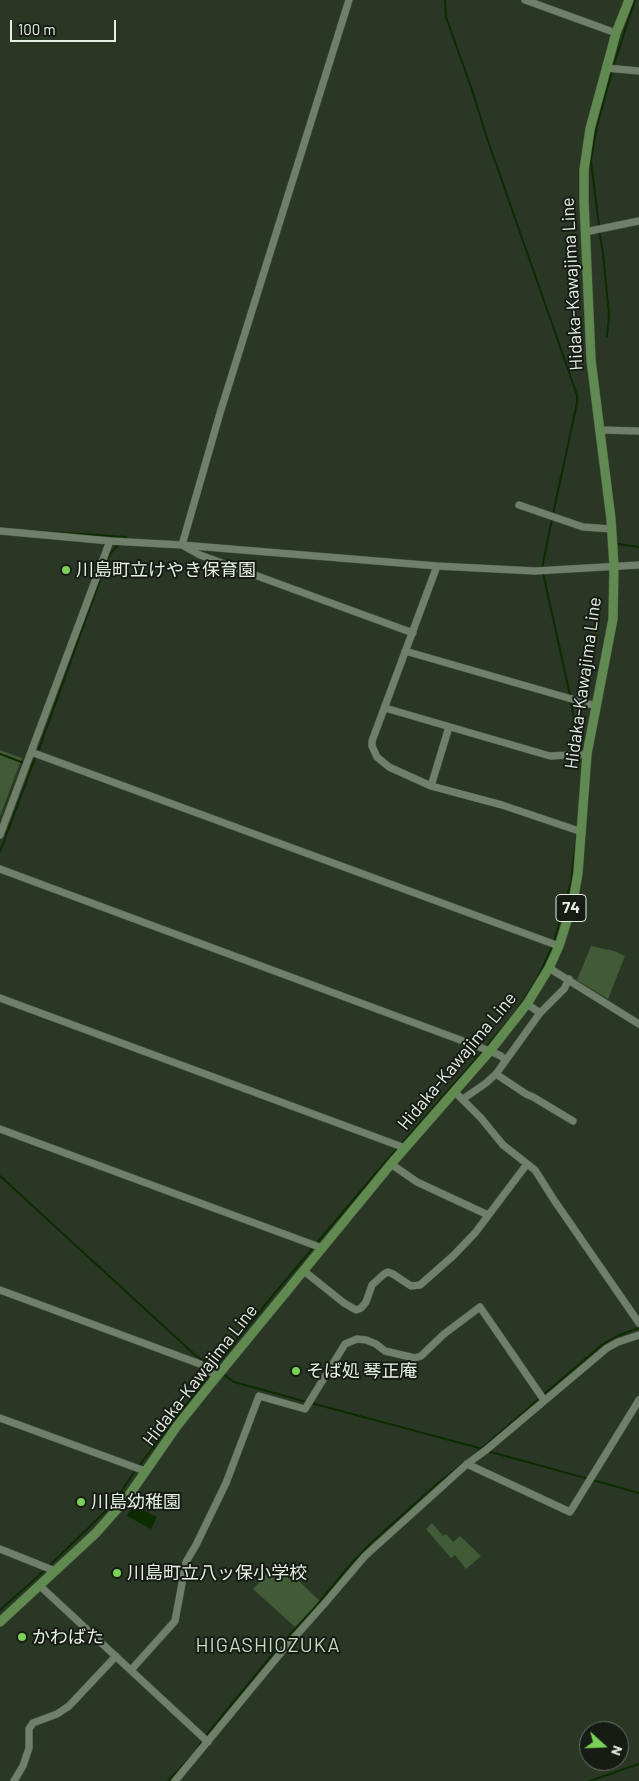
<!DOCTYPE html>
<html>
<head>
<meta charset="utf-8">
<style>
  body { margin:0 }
  #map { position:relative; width:639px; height:1781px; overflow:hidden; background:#2a3725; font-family:Barlow,sans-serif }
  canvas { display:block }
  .north { position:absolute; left:579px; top:1721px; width:50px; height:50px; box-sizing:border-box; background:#161c14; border:1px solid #697067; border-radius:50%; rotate:110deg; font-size:14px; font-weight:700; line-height:20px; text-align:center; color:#e6efe3 }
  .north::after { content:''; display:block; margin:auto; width:18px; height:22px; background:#7ad156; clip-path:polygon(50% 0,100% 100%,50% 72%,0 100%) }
  .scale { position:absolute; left:10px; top:20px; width:106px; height:22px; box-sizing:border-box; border:2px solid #e6efe3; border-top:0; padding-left:6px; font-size:15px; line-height:18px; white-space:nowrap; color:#e6efe3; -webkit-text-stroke:4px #161c14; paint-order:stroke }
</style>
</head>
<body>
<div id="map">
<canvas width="639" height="1781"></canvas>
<div class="north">N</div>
<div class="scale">100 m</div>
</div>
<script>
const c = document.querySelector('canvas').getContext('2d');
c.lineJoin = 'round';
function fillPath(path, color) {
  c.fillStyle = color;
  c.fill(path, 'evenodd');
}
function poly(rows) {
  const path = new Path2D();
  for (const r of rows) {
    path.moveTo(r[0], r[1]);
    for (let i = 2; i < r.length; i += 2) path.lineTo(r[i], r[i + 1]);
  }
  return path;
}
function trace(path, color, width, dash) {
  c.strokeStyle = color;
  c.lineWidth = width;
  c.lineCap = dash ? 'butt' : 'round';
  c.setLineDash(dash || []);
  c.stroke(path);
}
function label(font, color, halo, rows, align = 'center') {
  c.font = font + ' Barlow,"Noto Sans JP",sans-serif';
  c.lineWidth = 4;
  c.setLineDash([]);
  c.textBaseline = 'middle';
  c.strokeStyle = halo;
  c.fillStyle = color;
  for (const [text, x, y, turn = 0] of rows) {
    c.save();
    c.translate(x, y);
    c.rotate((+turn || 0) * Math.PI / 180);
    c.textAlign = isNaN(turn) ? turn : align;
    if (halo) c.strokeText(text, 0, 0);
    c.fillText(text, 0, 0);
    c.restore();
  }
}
fillPath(poly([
  [0,750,22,758,0,816],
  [591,946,614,951,625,956,608,999,577,980],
  [432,1523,443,1536,446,1534,453,1542,460,1536,481,1556,466,1569,455,1555,451,1558,426,1529],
  [278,1561,320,1601,295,1627,253,1589]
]), '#415b37');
fillPath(poly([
  [133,1505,157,1517,151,1529,127,1516]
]), '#0c2c00');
trace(poly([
  [445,0,446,17,471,87,488,141,577,395,577,403,553,514],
  [613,67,635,0],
  [599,226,591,162,592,153,597,126,612,71],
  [599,231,603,253,609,315,607,336],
  [36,531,126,537,123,540],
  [618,544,639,547],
  [542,568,552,519],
  [543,573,570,695],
  [571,702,580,752],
  [38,752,109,555,120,543],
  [0,754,32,766],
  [0,852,36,756],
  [554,941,571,882,577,833],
  [518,1009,538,977,553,945],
  [486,1047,510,1019],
  [0,1176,194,1354,214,1368],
  [316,1244,382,1166,483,1051],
  [213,1370,274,1294,313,1248],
  [222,1373,234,1382,307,1402],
  [543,1395,603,1344,617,1336,639,1328],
  [311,1403,483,1449],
  [487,1451,589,1479],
  [138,1467,210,1374],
  [593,1480,639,1493],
  [48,1567,113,1504,135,1471],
  [0,1610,45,1570],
  [205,1737,277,1649,318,1604,349,1566,372,1542,437,1484,481,1449,540,1398],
  [197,1750,202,1741],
  [168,1781,189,1759],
  [590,1781,639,1764]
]), '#0c2c00', 2);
const minor = poly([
  [349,0,220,413,182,545,200,555,413,633],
  [525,0,616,33],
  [606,68,639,71],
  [585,232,639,221],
  [599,430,639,431],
  [519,505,583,527,611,529],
  [0,531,110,541,182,545,437,566,535,571,639,565],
  [437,566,372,741,372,746,377,757,389,767,431,786,502,805,582,832],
  [405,651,596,706],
  [385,708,550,756,587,754],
  [31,752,559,946],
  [431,786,449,727],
  [0,835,110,541],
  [0,869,490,1051,501,1056,505,1060],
  [549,968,639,1024],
  [0,998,405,1148],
  [527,1004,540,1013],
  [496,1074,526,1094,533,1097,573,1121],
  [454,1091,481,1118,503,1145,535,1170,554,1200,639,1323],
  [463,1099,486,1083,496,1074,540,1013,564,989,569,979],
  [0,1129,322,1248],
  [391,1164,417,1182,488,1215],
  [304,1271,344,1303,356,1310,361,1308,366,1302,372,1285,384,1274,388,1272,393,1274,411,1286,420,1285,453,1256,475,1233,527,1164],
  [0,1290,200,1364,217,1377],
  [0,1418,145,1471],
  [467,1464,570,1512,639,1400],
  [0,1549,55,1571],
  [39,1585,208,1742],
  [131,1670,175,1621,186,1562,196,1545,226,1483,259,1396,305,1409,345,1344,357,1339,366,1340,376,1344,385,1351,415,1358,421,1356,444,1334,480,1307,544,1400],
  [14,1781,23,1766,29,1748,29,1729,33,1723,57,1714,69,1706,116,1656],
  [175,1781,284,1649,325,1603,365,1556,467,1464,486,1450,607,1348,618,1342,639,1335]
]);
const major = poly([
  [0,1622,96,1533,127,1498,177,1426,209,1386,391,1164,490,1051,527,1004,549,968,559,946,573,902,578,873,587,754,613,619,614,566,611,519,591,360,584,202,584,170,590,129,616,33,629,0]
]);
trace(minor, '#495445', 8);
trace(major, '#495445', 10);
trace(minor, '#6f7f6a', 7);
trace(major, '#618a50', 9);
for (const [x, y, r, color] of [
  [66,570,5,"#7ad156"],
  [296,1371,5,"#7ad156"],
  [81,1502,5,"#7ad156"],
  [117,1573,5,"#7ad156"],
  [22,1637,5,"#7ad156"]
]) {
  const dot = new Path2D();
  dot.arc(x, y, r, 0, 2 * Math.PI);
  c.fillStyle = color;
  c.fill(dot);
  trace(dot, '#161c14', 2);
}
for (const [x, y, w] of [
  [571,908,30]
]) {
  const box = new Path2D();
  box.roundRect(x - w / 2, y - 13.5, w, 27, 4);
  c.fillStyle = '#161c14';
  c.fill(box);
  trace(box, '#e6efe3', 1);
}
label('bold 16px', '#e6efe3', null, [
  ["74",571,908]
]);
label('18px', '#e6efe3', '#161c14', [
  ["Hidaka-Kawajima Line",572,284,-93],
  ["Hidaka-Kawajima Line",583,683,-82],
  ["Hidaka-Kawajima Line",457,1061,-50],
  ["Hidaka-Kawajima Line",200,1375,-52]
]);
label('18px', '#e6efe3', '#161c14', [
  ["川島町立けやき保育園",76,570],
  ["そば処 琴正庵",306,1371],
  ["川島幼稚園",91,1502],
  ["川島町立八ッ保小学校",127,1573],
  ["かわばた",32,1637]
], 'left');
c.letterSpacing = '1px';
label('20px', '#c9dac4', '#161c14', [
  ["HIGASHIOZUKA",268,1645]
]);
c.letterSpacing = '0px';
</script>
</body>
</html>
